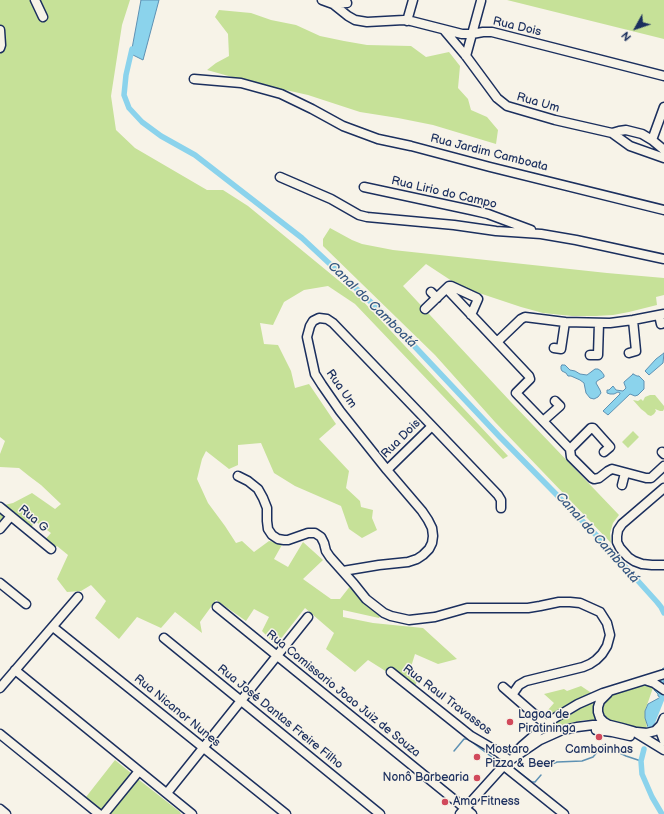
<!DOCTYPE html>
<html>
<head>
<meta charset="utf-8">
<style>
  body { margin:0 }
  #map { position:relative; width:664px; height:814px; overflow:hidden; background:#f7f3e8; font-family:"Balsamiq Sans",sans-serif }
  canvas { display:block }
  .north { position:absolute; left:616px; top:8px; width:40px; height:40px; -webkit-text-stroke:3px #f7f3e8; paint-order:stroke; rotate:230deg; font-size:11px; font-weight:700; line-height:16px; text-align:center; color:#1b2f5e }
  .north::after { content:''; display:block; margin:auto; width:14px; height:18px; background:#1b2f5e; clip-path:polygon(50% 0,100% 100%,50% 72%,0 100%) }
</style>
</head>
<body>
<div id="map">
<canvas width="664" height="814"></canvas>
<div class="north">N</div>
</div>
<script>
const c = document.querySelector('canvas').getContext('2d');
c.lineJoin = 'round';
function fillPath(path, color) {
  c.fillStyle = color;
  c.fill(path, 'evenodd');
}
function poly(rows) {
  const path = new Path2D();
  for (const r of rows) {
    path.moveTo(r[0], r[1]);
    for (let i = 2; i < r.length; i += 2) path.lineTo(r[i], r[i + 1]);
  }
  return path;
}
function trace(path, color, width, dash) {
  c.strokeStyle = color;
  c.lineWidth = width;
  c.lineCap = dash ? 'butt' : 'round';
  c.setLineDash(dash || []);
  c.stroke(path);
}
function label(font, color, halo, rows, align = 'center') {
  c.font = font + ' "Balsamiq Sans",sans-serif';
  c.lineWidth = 3;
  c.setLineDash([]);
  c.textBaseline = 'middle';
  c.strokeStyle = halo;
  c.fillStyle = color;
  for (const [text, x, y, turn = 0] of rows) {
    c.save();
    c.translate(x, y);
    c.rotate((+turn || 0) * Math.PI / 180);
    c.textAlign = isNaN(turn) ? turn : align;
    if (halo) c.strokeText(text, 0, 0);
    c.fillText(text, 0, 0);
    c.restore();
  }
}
fillPath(poly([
  [0,0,130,0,122,25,111,96,116,130,135,148,207,190,223,190,248,206,360,298,508,456,503,459,355,304,328,286,304,290,284,302,273,325,260,323,264,344,278,345,291,371,295,388,309,384,336,424,319,439,349,471,346,488,360,501,361,507,373,510,372,518,377,530,362,538,349,529,341,506,295,486,274,473,261,443,238,445,238,465,229,469,206,451,202,459,197,479,208,503,225,526,236,543,242,541,254,552,269,541,283,543,274,559,288,567,303,542,323,560,303,579,331,599,340,599,351,585,382,613,379,618,343,610,343,617,373,623,423,628,457,659,438,664,415,654,410,670,419,676,414,689,368,660,355,672,326,649,334,633,305,608,276,645,262,631,269,617,254,609,246,621,216,600,200,622,202,633,175,612,161,628,137,617,119,639,95,618,106,601,91,585,81,591,67,592,57,579,68,555,57,546,50,553,42,543,51,533,36,522,27,531,11,520,0,520,0,506,13,503,32,493,55,509,61,504,41,485,29,476,19,468,0,467,0,454,5,441,0,437],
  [507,0,664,0,664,39],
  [219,10,251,13,271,20,296,25,320,36,344,41,367,45,411,46,426,57,449,52,460,66,458,88,468,99,471,110,487,117,498,130,496,144,433,125,398,118,360,112,308,95,250,82,207,70,216,63,229,56,228,34,215,17],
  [330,228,352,240,362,244,393,250,607,273,664,278,664,295,656,297,657,305,629,312,613,315,596,316,572,316,543,313,521,307,461,287,426,264,403,286,510,401,619,515,613,523,610,533,611,543,495,422,435,355,323,246,323,239],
  [650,395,655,395,664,406,664,409,663,411,660,411,655,409,656,411,654,414,651,416,648,415,645,412,641,409,633,400,638,401,641,399,643,401,645,397],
  [633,431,639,437,628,448,622,442],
  [657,676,645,711,647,729,639,730,622,725,619,722,601,720,584,720,553,727,542,717,554,703,544,694,564,689,567,691,581,686,596,696],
  [115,760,131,773,101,810,86,797],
  [136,778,138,779,180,812,181,814,108,814]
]), '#c6e198');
const water = poly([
  [141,0,159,0,143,60,131,54,141,0],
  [664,353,663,363,649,375,645,371,656,359,664,353],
  [562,365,565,365,570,370,575,371,580,374,587,375,595,369,598,369,601,371,604,375,604,377,597,381,596,383,600,390,601,393,598,397,594,399,590,398,586,393,584,383,580,380,571,376,568,376,566,373,562,371,561,369,561,366,562,365],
  [633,374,637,376,639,376,644,381,644,389,638,395,635,396,630,394,608,415,603,411,620,394,620,393,618,392,614,394,610,394,607,393,607,390,609,390,613,386,616,390,623,391,626,388,624,383,624,382,632,375,633,374],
  [664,668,664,693,650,728,648,727,645,718,645,711,648,704,659,698,660,697,658,696,658,694,654,690,662,669,664,668]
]);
fillPath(water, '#8bd3ec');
trace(water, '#5e91b3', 1);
trace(poly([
  [454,751,464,739,468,739,497,761],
  [550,765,557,762,582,761,593,757,603,745,626,756,641,761],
  [515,769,532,782,535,782,541,775]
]), '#5e91b3', 1.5);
trace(poly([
  [132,49,126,75,124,95,129,108,142,122,161,136,195,155,302,238,360,292,387,317,499,436,602,541,657,602,661,607,664,613],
  [650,728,662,698,664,691],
  [644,749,641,761,642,774,652,797,662,814]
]), '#8bd3ec', 5.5);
const minor = poly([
  [35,0,43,17],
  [322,0,333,4,348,16,355,20,367,22,404,20,411,21,462,34,472,34,483,32,492,32,664,76],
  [333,4,347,3],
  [407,21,413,0],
  [0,30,1,45,0,48],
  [444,30,466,56,497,98,507,106,555,120,612,133,630,146,664,158],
  [466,56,481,1],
  [194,79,241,83,281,94,312,109,343,126,378,139,411,146,490,167,664,210],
  [612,133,619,131,626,130,642,134,652,140,664,150],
  [652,140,664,107],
  [280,177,331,199,359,215,367,217,454,225,496,231,541,234,576,240,664,259],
  [364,187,471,210,488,214,531,230],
  [447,289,529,376,530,379,516,393,570,449,571,457,592,478,594,479,599,478,608,471,612,469,646,478,651,478,664,466],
  [431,292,437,298],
  [425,309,449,286,451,286,477,298,478,299,471,315],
  [659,315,661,324],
  [497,342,521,319,525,317,565,322,610,323,633,320,664,314],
  [554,348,561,349,565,322],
  [629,353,636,351,633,320],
  [590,355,598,355,599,323],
  [543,421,560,406,555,401],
  [570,449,591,428,593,428,610,447,604,452],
  [662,452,664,454],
  [387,470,432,426],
  [238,476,248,481,258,489,263,498,267,508,267,521,268,529,272,535,278,539,284,540,288,540,308,533,315,533,321,537,324,543,326,551,330,557,354,584,366,599,384,613,391,616,409,620,435,617,467,608,528,608,540,606,559,602,570,602,580,603,600,612,607,623,610,635,607,646,602,654,596,660,590,664,583,667,526,681,519,685,512,695],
  [622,485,625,473],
  [664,488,622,524,618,530,617,536,617,542,620,548,628,557,634,561,642,564,652,565,664,565],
  [0,507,51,549],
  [0,529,11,516],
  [343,571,379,565,408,562,417,559,423,555,429,549,432,543,433,536,432,528,428,520,422,511,387,470,340,411,322,385,315,374,307,337,310,326,313,321,319,318,327,319,333,323,432,426,498,495,501,500,501,508],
  [0,583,26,604],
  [217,607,472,814],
  [53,627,286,814],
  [164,638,380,814],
  [15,670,192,814],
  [391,672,471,736,495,750,509,760],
  [645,680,654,683,664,690],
  [503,687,550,728],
  [0,688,78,597],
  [608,693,600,701,598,707,598,712,600,718,604,722,609,725],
  [661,725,661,733,664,741],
  [596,730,612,732,630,736],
  [637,732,647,733,655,731,661,725,664,718],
  [0,734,99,814],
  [515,753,522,746,553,719,578,704,603,693,664,674],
  [504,766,564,814],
  [167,793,308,617],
  [0,809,6,814],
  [104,814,139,771],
  [460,814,506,763,540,740,560,731,577,727,593,725,610,725,622,728,633,731,664,750]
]);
trace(minor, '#1b2f5e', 11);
trace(minor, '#f7f3e8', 8);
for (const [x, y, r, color] of [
  [510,722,4,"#d1495b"],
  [599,737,4,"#d1495b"],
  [477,757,4,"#d1495b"],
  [477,778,4,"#d1495b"],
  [445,802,4,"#d1495b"]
]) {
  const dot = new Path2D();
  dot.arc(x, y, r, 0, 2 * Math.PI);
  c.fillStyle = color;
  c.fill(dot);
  trace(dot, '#f7f3e8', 1.5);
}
label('12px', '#1b2f5e', '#f7f3e8', [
  ["Rua Dois",517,27,13],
  ["Rua Um",538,103,16],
  ["Rua Jardim Camboata",489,153,14],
  ["Rua Lirio do Campo",444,193,13],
  ["Rua Um",341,389,55],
  ["Rua Dois",401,439,-45],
  ["Rua G",33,519,40],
  ["Rua Comissario Joao Juiz de Souza",343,694,39],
  ["Rua Raul Travassos",447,700,37],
  ["Rua Nicanor Nunes",177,711,39],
  ["Rua José Dantas Freire Filho",280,717,39]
]);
label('12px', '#1b2f5e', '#f7f3e8', [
  ["Lagoa de",518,715],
  ["Piratininga",518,729],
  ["Mostaro",485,750],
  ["Pizza & Beer",485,764],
  ["Camboinhas",599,750,"center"],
  ["Nonô Barbearia",469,778,"right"],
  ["Ama Fitness",453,802]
], 'left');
label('italic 13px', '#375882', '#f7f3e8', [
  ["Canal do Camboatá",372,305,44],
  ["Canal do Camboatá",597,538,48]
]);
</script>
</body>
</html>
